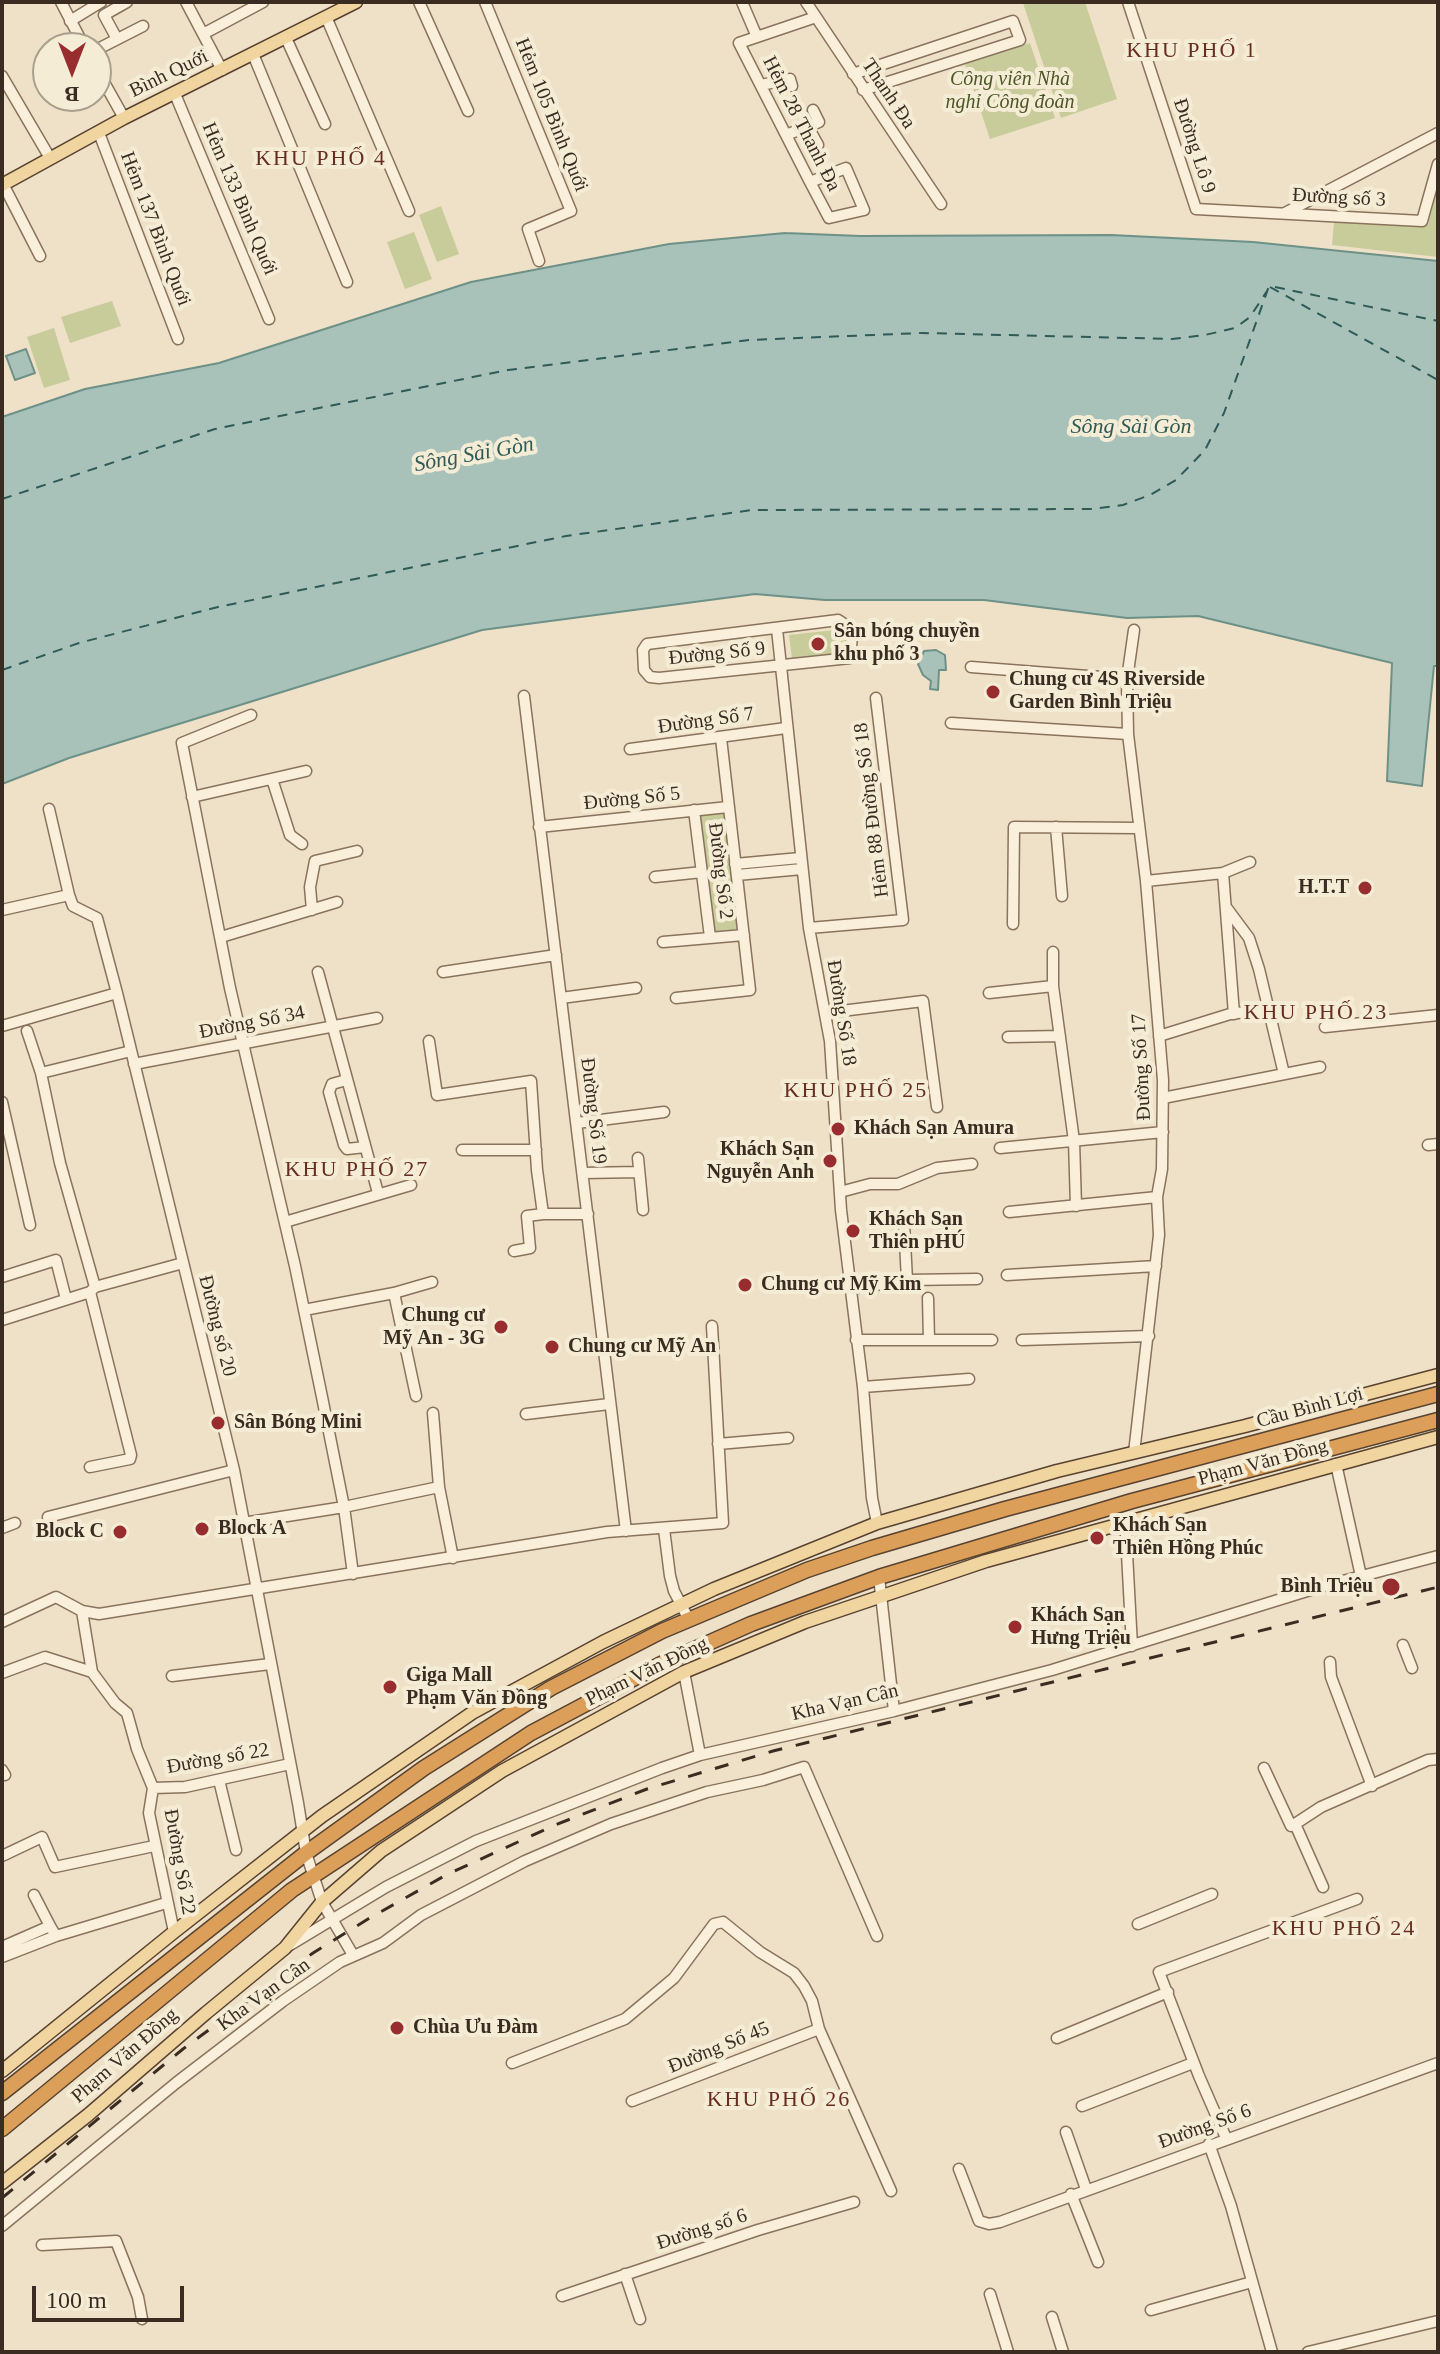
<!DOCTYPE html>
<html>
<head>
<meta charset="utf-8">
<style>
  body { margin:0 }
  #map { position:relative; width:1440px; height:2354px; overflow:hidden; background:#eee1c7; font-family:"Times New Roman",serif }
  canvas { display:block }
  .frame { position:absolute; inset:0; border:4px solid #3a2c20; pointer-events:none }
  .north { position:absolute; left:32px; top:32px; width:80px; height:80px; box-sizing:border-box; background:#f5ecd6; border:2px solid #aa9f8d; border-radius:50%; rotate:180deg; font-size:22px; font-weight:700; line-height:32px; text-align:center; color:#3a2c20 }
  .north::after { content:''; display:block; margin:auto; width:28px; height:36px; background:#982d30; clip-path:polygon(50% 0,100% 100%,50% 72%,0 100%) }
  .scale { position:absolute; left:32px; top:2286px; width:152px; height:36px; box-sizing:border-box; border:4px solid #3a2c20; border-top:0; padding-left:10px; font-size:24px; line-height:28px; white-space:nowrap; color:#3a2c20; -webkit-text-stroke:6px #f5ecd6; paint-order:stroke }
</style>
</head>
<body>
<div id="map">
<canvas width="1440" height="2354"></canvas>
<div class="frame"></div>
<div class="north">B</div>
<div class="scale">100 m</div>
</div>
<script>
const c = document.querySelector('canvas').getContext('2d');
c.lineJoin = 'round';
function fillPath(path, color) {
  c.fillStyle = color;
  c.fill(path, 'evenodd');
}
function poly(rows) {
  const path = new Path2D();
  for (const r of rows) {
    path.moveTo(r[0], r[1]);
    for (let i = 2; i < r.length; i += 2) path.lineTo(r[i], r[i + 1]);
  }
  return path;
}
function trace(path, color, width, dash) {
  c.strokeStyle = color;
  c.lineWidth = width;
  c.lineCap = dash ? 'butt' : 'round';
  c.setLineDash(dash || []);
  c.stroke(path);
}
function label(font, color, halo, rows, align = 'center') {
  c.font = font + ' "Times New Roman",serif';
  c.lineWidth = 8;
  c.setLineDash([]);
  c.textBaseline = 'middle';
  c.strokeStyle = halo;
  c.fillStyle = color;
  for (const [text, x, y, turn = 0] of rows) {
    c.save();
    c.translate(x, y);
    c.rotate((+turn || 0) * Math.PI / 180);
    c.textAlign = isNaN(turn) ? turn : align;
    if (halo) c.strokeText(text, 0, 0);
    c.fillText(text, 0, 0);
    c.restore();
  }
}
fillPath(poly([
  [1085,2,1117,99,1061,118,1023,3],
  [1030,43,1055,118,990,139,965,64],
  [1438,186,1438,257,1332,245,1334,222,1423,227,1428,224],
  [441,206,459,254,437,262,419,215],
  [414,232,432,279,405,289,387,242],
  [112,301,121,326,70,343,61,317],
  [54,328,70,380,44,388,27,337],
  [844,629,847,653,792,659,789,635],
  [724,812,738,929,714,932,700,815]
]), '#c8cc9a');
const water = poly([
  [785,233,860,236,1111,235,1253,242,1438,261,1438,666,1434,666,1422,786,1387,781,1392,663,1198,616,1127,618,984,600,825,600,755,594,482,630,69,758,2,784,2,417,85,389,219,363,471,282,669,244,785,233],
  [26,349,35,373,15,380,6,356,26,349],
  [936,650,945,655,946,670,939,670,938,690,930,689,931,681,923,675,918,664,924,651,936,650]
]);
fillPath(water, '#a8c2ba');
trace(water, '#6e9187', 2);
trace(poly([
  [1270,287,1438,380],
  [1275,287,1438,321],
  [2,499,215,429,508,370,749,340,922,333,1172,339,1205,335,1235,328,1250,317,1267,291],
  [2,670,79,643,218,607,566,536,752,510,1093,509,1123,505,1150,495,1176,480,1205,450,1224,413,1269,286]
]), '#2f5a56', 2, [10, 8]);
const minor = poly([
  [61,2,85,48],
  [186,2,222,70],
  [419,2,468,111],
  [485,2,571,211,528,229,539,261],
  [742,2,757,37],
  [806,2,941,204],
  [1128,2,1196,209,1422,221,1438,164],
  [327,19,409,211],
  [70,21,101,2],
  [203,34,263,2],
  [286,38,325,124],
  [117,39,104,15,127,2],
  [96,50,143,26],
  [253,54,347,282],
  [96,68,124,118],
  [853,74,1013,21,1020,40,863,90],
  [2,76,50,158],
  [761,85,790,79,792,86],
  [175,94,269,319],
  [808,127,818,145],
  [99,133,178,339],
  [786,135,819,122,813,110],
  [810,182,846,168,864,210,829,218,810,182,739,43,816,17],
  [3,184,40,256],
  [1285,213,1438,133],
  [838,620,847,626,852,636,850,658,659,678,650,677,644,670,643,650,647,644,838,620],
  [777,629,809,928,830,1041,841,1210,863,1387,872,1498,877,1523],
  [971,667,1127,679],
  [524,696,626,1531],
  [251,715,182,743,230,988,295,1266,322,1397,344,1507,353,1574],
  [951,723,1128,734],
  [630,749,786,728],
  [272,779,290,835,302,844],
  [192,797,306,771],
  [49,809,69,895,73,906,97,918,117,993,234,1470,298,1803,306,1853,322,1902,353,1955],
  [694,810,710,937],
  [539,827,728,807],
  [1056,827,1062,896],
  [735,864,800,858],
  [1223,873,1234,1014],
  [737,875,802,869],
  [655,877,702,872],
  [1146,881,1223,873,1250,862],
  [1226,907,1249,938,1259,969,1284,1074],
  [2,910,69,895],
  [312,910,310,887,315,861,357,851],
  [1013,924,1014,827,1138,828],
  [809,928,903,920,876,698],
  [221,937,337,902],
  [663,942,744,935],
  [1053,952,1053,986,1074,1141,1076,1206],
  [318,972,378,1193],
  [443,972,556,955],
  [989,993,1053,986],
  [561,998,636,988],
  [676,998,750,990,721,738],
  [825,1013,923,1001,937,1107],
  [2,1026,117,993],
  [1325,1027,1438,1015],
  [27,1031,41,1073,60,1163,95,1287],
  [1159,1036,1230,1014,1253,1011,1270,1018],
  [1008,1037,1060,1036],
  [429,1041,437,1095,531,1081,537,1170,543,1214,588,1214],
  [134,1064,377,1018],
  [41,1073,131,1051],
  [346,1080,332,1084,329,1092,344,1145,347,1149,365,1147],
  [1163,1098,1320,1067],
  [2,1102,30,1225],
  [577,1123,664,1112],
  [1428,1145,1438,1144],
  [1000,1148,1163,1132],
  [462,1150,536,1150],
  [638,1158,643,1210],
  [583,1173,638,1172],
  [840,1192,870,1184,898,1184,937,1168,972,1164],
  [1009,1212,1157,1197],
  [285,1222,411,1185],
  [904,1223,907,1280],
  [514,1251,530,1248,527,1216,543,1214],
  [1007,1275,1156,1266],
  [2,1277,56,1260,66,1299],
  [850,1289,907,1280,977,1279],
  [90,1292,131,1455,130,1459,90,1467],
  [394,1293,432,1282],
  [928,1298,929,1340],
  [304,1310,394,1293,416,1396],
  [2,1320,90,1292,95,1287,183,1263],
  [856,1340,992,1340],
  [1022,1340,1149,1336],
  [863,1387,969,1379],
  [433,1413,439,1487,453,1558],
  [526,1414,609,1404],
  [718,1444,788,1438],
  [1134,1453,1159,1235,1157,1197,1162,1169,1163,1080,1146,881,1128,734,1127,679,1134,630],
  [1336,1464,1361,1576],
  [48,1517,234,1470],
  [1131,1520,1126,1535,1132,1646],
  [243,1523,344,1507,439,1487],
  [2,1528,15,1523],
  [664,1529,670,1576,674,1591,689,1620],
  [879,1577,894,1711],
  [82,1611,92,1672],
  [2,1622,56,1597,82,1611,99,1614,607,1532,723,1523,712,1326],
  [1403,1645,1412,1668],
  [1330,1662,1331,1677,1372,1786],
  [684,1672,700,1755],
  [2,1673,45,1657,92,1672,115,1703,127,1713,137,1749,153,1788,149,1813,174,1932],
  [172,1676,270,1664],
  [1264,1768,1291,1826],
  [2,1770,5,1775],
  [219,1780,236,1850],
  [153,1788,185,1787,290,1764],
  [2,1856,42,1837,55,1867,154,1846],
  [1323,1887,1295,1824,1321,1807,1428,1760,1438,1759],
  [34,1895,50,1926],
  [1138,1924,1212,1894],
  [290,1945,386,1887,476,1841,662,1768,700,1755,894,1711,1052,1670,1320,1587,1438,1556],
  [2,1947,50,1926,56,1936],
  [2,1957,56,1936,166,1903],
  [1057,2038,1168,1992],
  [512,2063,625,2019,674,1978,714,1924,723,1922,760,1952,794,1973,804,1986,812,2001,819,2029,891,2191],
  [632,2101,819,2029],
  [1082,2106,1193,2063],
  [1066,2132,1086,2189],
  [1226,2138,1199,2076,1159,1972,1357,1899],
  [1209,2144,1231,2206,1272,2352],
  [959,2169,979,2221,989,2224,1000,2222,1438,2063],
  [1071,2194,1098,2262],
  [2,2226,176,2083,283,2001,340,1962,383,1943,421,1915,525,1861,611,1824,707,1792,763,1780,804,1767,877,1936],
  [42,2245,116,2241,138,2297,142,2319],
  [625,2274,640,2319],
  [990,2294,1008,2352],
  [562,2296,758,2230,854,2202],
  [1151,2310,1252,2282],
  [1052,2317,1063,2352],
  [1308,2352,1438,2321]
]);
const major = poly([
  [2,185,124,118,356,2],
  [2,2071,174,1932,322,1816,472,1713,603,1642,714,1589,877,1523,1057,1471,1245,1426,1438,1375],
  [2,2183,88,2115,206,2013,285,1948,322,1902,381,1851,502,1771,684,1672,805,1622,986,1561,1438,1437]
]);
const highway = poly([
  [2,2093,306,1853,424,1768,551,1688,662,1631,807,1570,872,1548,1005,1509,1438,1394],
  [2,2129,292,1890,531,1733,661,1664,751,1624,879,1577,1132,1501,1438,1420]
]);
trace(minor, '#8a735c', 13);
trace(major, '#584230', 15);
trace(highway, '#584230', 17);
trace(minor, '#f9efda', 10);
trace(major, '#f0d5a0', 12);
trace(highway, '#db9f59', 14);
trace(poly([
  [2,2198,183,2049,313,1953,368,1919,446,1875,555,1825,647,1789,773,1751,1438,1587]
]), '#3a2c20', 3, [14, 14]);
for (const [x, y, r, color] of [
  [818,644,8,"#982d30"],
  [993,692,8,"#982d30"],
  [1365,888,8,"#982d30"],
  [838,1129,8,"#982d30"],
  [830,1161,8,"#982d30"],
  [853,1231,8,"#982d30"],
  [745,1285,8,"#982d30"],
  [501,1327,8,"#982d30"],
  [552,1347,8,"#982d30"],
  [218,1423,8,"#982d30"],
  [202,1529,8,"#982d30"],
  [120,1532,8,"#982d30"],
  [1097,1538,8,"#982d30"],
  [1391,1587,10,"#982d30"],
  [1015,1627,8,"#982d30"],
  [390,1687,8,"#982d30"],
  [397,2028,8,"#982d30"]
]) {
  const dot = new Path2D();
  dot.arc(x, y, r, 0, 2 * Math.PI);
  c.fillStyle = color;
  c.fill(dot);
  trace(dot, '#f5ecd6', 3);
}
label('20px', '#3a2c20', '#f5ecd6', [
  ["Bình Quới",169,74,-26],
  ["Thanh Đa",888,94,56],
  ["Hẻm 105 Bình Quới",551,115,68],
  ["Hẻm 28 Thanh Đa",801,124,63],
  ["Đường Lô 9",1194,146,72],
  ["Đường số 3",1339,198,3],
  ["Hẻm 133 Bình Quới",239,199,67],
  ["Hẻm 137 Bình Quới",155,229,69],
  ["Đường Số 9",717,654,-6],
  ["Đường Số 7",706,721,-8],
  ["Đường Số 5",632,799,-6],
  ["Hẻm 88 Đường Số 18",872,810,-97],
  ["Đường Số 2",720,871,83],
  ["Đường Số 18",841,1013,81],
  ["Đường Số 34",252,1023,-11],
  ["Đường Số 17",1142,1067,-93],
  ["Đường Số 19",593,1111,83],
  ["Đường số 20",217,1326,76],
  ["Cầu Bình Lợi",1310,1408,-15],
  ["Phạm Văn Đồng",1263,1463,-15],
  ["Phạm Văn Đồng",647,1672,-26],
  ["Kha Vạn Cân",845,1703,-13],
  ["Đường số 22",218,1759,-10],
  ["Đường Số 22",179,1862,80],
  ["Kha Vạn Cân",264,1995,-36],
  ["Đường Số 45",719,2048,-22],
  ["Phạm Văn Đồng",125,2056,-41],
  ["Đường Số 6",1205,2127,-20],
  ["Đường số 6",702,2230,-18]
]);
label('italic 20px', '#4c5627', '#f5ecd6', [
  ["Công viên Nhà",1010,80],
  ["nghỉ Công đoàn",1010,103]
]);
label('bold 20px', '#3a2c20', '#f5ecd6', [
  ["Sân bóng chuyền",834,632],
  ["khu phố 3",834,655],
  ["Chung cư 4S Riverside",1009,680],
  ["Garden Bình Triệu",1009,703],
  ["H.T.T",1349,888,"right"],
  ["Khách Sạn Amura",854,1129],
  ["Khách Sạn",814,1150,"right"],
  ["Nguyễn Anh",814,1173,"right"],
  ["Khách Sạn",869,1220],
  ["Thiên pHÚ",869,1243],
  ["Chung cư Mỹ Kim",761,1285],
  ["Chung cư",485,1316,"right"],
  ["Mỹ An - 3G",485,1339,"right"],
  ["Chung cư Mỹ An",568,1347],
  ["Sân Bóng Mini",234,1423],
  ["Khách Sạn",1113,1526],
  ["Thiên Hồng Phúc",1113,1549],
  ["Block A",218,1529],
  ["Block C",104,1532,"right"],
  ["Bình Triệu",1373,1587,"right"],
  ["Khách Sạn",1031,1616],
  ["Hưng Triệu",1031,1639],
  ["Giga Mall",406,1676],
  ["Phạm Văn Đồng",406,1699],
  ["Chùa Ưu Đàm",413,2028]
], 'left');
c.letterSpacing = '2px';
label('22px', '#662d20', '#f5ecd6', [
  ["KHU PHỐ 1",1192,51],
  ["KHU PHỐ 4",321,159],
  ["KHU PHỐ 23",1316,1013],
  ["KHU PHỐ 25",856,1091],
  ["KHU PHỐ 27",357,1170],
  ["KHU PHỐ 24",1344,1929],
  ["KHU PHỐ 26",779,2100]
]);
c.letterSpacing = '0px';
label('italic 22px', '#2f5a56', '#f5ecd6', [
  ["Sông Sài Gòn",1131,427],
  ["Sông Sài Gòn",474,455,-10]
]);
</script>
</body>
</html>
